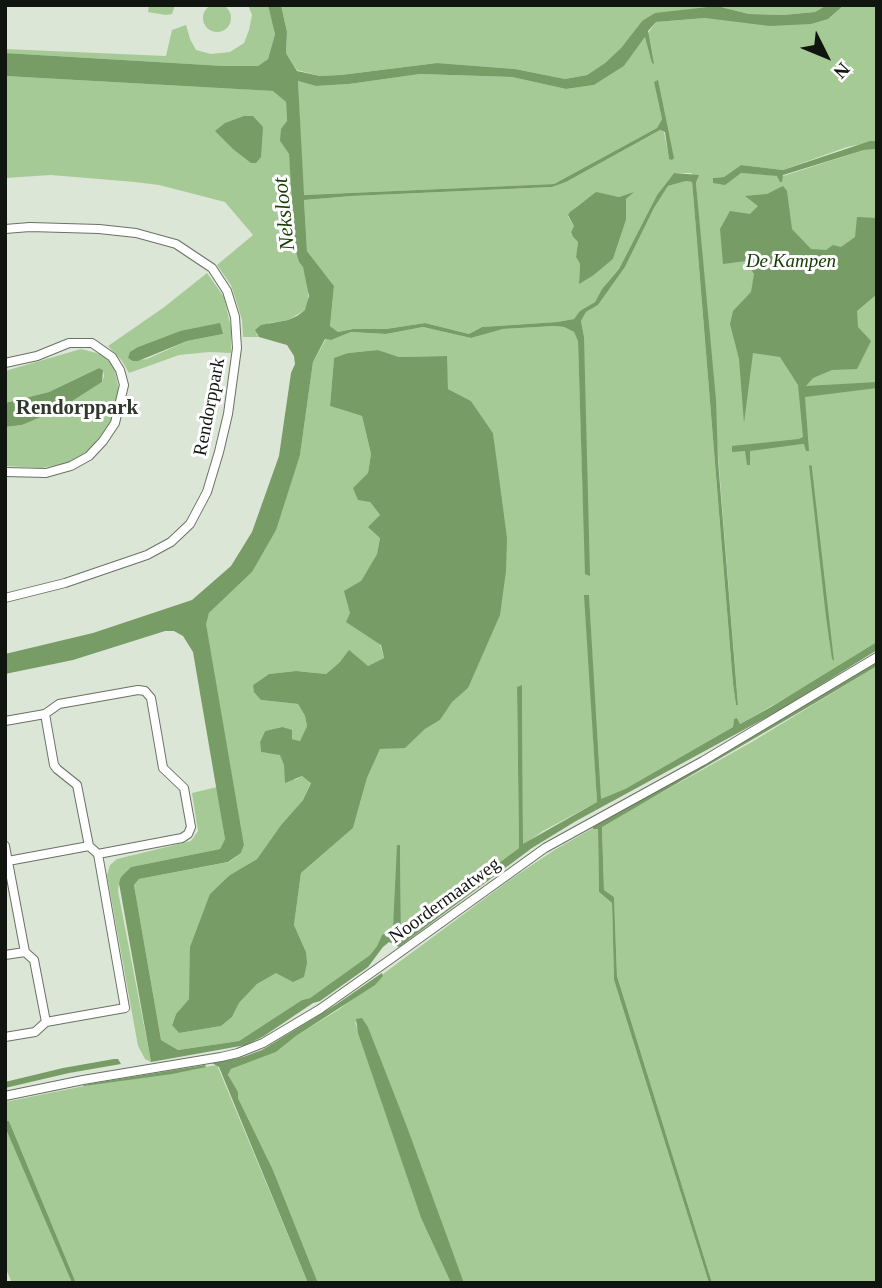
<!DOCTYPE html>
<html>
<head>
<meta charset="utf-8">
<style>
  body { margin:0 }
  #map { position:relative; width:882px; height:1288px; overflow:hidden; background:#dbe6d6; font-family:"Times New Roman",serif }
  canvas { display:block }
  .frame { position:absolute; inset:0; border:7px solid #111510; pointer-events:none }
  .north { position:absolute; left:791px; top:21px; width:70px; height:70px; -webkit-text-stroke:5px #fff; paint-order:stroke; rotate:133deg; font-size:19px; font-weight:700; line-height:28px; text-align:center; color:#111510 }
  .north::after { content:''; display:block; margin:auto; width:24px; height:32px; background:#111510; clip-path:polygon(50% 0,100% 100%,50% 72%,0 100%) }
</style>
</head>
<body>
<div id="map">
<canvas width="882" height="1288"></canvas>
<div class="frame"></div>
<div class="north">N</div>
</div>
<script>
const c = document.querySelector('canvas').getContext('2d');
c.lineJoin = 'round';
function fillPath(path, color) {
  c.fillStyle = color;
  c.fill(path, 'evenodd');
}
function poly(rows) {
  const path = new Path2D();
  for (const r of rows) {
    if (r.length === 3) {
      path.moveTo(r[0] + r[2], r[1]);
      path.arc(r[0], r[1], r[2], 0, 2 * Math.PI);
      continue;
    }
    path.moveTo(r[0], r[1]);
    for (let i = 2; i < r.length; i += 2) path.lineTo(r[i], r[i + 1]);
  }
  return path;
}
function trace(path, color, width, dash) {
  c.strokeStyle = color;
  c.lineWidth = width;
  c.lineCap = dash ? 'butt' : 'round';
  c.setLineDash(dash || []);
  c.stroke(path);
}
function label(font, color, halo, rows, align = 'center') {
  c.font = font + ' "Times New Roman",serif';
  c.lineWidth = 6;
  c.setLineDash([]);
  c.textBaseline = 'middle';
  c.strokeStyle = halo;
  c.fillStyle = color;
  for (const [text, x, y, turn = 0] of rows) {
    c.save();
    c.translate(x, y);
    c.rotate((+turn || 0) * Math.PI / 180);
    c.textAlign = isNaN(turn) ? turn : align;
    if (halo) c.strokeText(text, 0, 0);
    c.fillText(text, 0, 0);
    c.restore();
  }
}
fillPath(poly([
  [217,18,14],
  [149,5,175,5,172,14,166,15,148,12],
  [248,5,268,5,274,27,275,34,268,59,258,66,224,66,5,53,5,49,166,56,172,30,186,25,190,39,196,50,211,54,230,52,244,43,249,30,252,15],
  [281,5,827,5,815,12,783,15,749,14,717,6,642,21,621,48,605,63,587,75,565,79,515,69,437,63,341,75,320,76,297,70,286,53,287,32],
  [844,5,877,5,877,141,847,147,783,170,741,165,724,177,713,178,714,183,741,173,783,176,864,150,877,149,877,646,740,724,737,718,734,719,733,727,625,789,600,800,589,596,585,595,597,802,543,831,523,845,522,686,517,687,519,848,401,936,400,845,393,928,382,935,377,946,370,955,310,998,302,1000,239,1041,178,1050,161,1040,134,885,139,879,229,862,241,853,244,845,205,624,209,613,252,572,300,455,313,362,326,339,331,340,351,332,386,334,423,327,471,338,503,329,554,326,564,327,574,332,578,340,583,498,584,337,581,321,586,312,598,305,625,267,654,208,668,186,686,181,692,182,693,193,733,684,736,705,738,704,696,182,698,180,691,173,674,173,657,195,619,269,602,289,595,302,581,311,574,319,557,322,482,327,469,334,425,323,386,329,353,329,338,332,330,326,334,286,307,251,304,200,352,196,552,187,566,182,660,130,664,132,669,158,672,160,654,82,662,119,657,128,554,184,303,195,298,81,316,86,349,84,420,74,512,77,566,89,594,85,624,66,656,22,705,18,828,19],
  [596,193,619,197,632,193,626,199,626,220,613,259,594,275,579,283,580,264,576,257,578,242,573,237,571,232,574,226,568,216,576,207],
  [378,350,399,357,446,356,448,389,471,401,493,433,498,477,468,688,452,701,440,720,425,729,405,747,380,749,367,778,353,828,301,873,294,925,306,952,293,981,276,972,257,984,239,1003,232,1017,221,1026,179,1033,172,1024,176,1014,189,999,230,875,257,859,281,825,303,800,311,782,302,776,295,780,280,754,261,752,260,742,265,731,282,727,292,739,300,741,307,726,305,716,298,704,261,700,253,685,269,674,296,671,326,674,340,662,368,666,384,658,361,581,377,554,380,538,380,515,370,502,368,473,371,454,362,416,330,406,334,359,348,353],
  [5,76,274,91,286,102,287,121,280,141,289,154,299,262,303,267,308,285,308,303,305,310,288,320,269,323,256,334,259,337,243,337,242,320,231,285,217,265,253,235,225,202,159,185,135,182,51,175,5,178],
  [207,273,224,297,231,328,231,353,209,352,179,355,129,373,122,361,108,346,163,308],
  [180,331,223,334,187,341,147,359,133,361,138,347],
  [81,349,104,355,114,367,120,395,115,418,89,450,69,463,41,468,5,466,5,427,22,425,60,409,102,382,104,376,103,370,99,368,49,392,5,403,5,371],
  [877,666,877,1283,712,1283,617,976,614,897,604,890,602,826,750,743],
  [217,787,225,839,220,849,131,867,119,883,118,891,151,1062,145,1059,138,1046,107,875,110,865,117,859,191,841,198,831,192,793],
  [593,828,598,828,599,892,612,903,614,980,709,1283,464,1283,368,1027,355,1022,421,1218,451,1283,318,1283,273,1170,238,1098,238,1092,230,1081,228,1076,231,1069,276,1052,296,1036,338,1010,383,976,383,974,511,879,556,849],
  [217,1065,308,1283,76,1283,9,1121,5,1121,5,1102,99,1083],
  [5,1127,72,1283,12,1283,5,1267]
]), '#a6ca96');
fillPath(poly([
  [268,5,281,5,287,32,286,53,297,71,320,76,341,75,437,63,515,69,565,79,587,75,605,63,621,48,642,21,655,13,717,6,749,14,783,15,815,12,827,5,844,5,828,19,811,24,770,26,705,18,656,22,648,31,654,64,652,63,645,37,624,66,594,85,566,89,512,77,420,74,349,84,316,86,298,81,304,195,554,184,657,128,662,119,654,82,658,80,674,158,672,160,669,159,665,132,660,130,566,182,552,187,352,196,304,200,307,251,334,286,330,326,338,332,353,329,386,329,425,323,469,334,482,327,557,322,574,319,580,311,595,302,602,289,619,269,657,195,674,173,699,175,696,183,716,400,718,461,738,705,736,705,733,684,693,193,692,182,686,181,668,186,654,208,625,267,598,305,586,312,581,321,584,337,590,576,585,574,578,341,574,332,564,327,554,326,503,329,471,338,423,327,386,334,351,332,331,340,325,339,313,362,300,455,276,530,252,572,209,613,206,624,244,845,241,853,228,862,139,879,134,885,161,1040,178,1050,239,1041,302,1000,310,998,370,955,377,946,382,935,393,928,397,845,400,845,401,936,519,848,517,687,522,685,523,844,597,802,584,595,589,595,601,799,625,789,733,727,734,719,737,718,740,724,771,707,877,642,877,650,782,709,576,821,532,848,399,947,389,942,383,947,368,967,320,1001,313,1003,264,1036,246,1045,151,1062,119,883,121,877,131,867,220,849,225,839,193,652,183,636,174,631,165,631,73,660,5,674,5,654,93,633,192,600,231,566,252,532,279,456,291,373,295,364,294,356,287,345,259,337,255,330,261,325,288,320,297,316,305,310,309,296,303,267,299,262,295,248,289,154,280,141,281,129,287,121,286,102,273,91,5,76,5,53,224,66,258,66,268,59,275,34],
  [244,116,253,116,263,127,261,157,256,163,251,163,233,149,215,131,225,123],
  [870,141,877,141,877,149,864,150,783,175,782,182,780,182,777,176,741,173,725,185,713,183,713,178,724,177,741,165,783,170],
  [783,186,787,191,792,229,811,249,826,250,833,245,841,247,855,237,857,217,877,218,877,256,875,261,877,262,877,294,857,311,858,327,871,341,857,369,832,370,813,378,806,386,877,382,877,388,805,397,809,451,806,451,804,444,802,444,750,451,750,465,747,465,745,451,732,452,732,446,799,439,803,437,798,385,780,357,753,353,744,423,739,359,730,324,733,311,751,292,754,274,746,261,723,264,720,229,730,211,750,214,758,206,745,196,767,194],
  [596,192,619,197,634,192,626,199,626,220,613,259,594,275,579,284,580,264,576,257,578,242,573,237,571,232,574,226,568,215,570,212],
  [220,323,223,334,187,341,138,361,133,361,128,358,130,352,138,347,180,331],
  [378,350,399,357,447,356,448,389,471,401,493,433,507,538,506,571,500,615,468,688,452,702,440,720,425,729,405,748,380,749,367,778,353,828,301,873,294,925,306,952,307,963,304,977,293,982,276,973,257,984,239,1003,232,1017,221,1026,179,1033,172,1025,176,1014,189,999,190,947,210,894,230,875,257,859,281,825,303,800,311,783,302,776,285,783,284,765,280,755,261,752,260,742,265,731,282,727,292,730,292,739,300,741,307,726,305,716,298,704,261,700,254,692,253,685,269,674,296,671,326,674,340,662,349,650,368,666,384,658,381,645,346,622,350,613,344,591,361,581,377,554,380,538,368,527,380,515,370,502,358,500,353,488,368,473,371,454,362,416,330,406,334,358,348,353],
  [99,368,103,370,102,382,60,409,22,425,5,427,5,403,49,392],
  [809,465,812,466,812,469,834,661,832,659,826,617],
  [877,661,877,666,815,703,602,827,604,890,614,897,617,976,712,1283,709,1283,614,980,612,903,599,892,598,829,593,829,593,827,698,768],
  [382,973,383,976,375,985,296,1036,276,1052,231,1069,228,1075,238,1092,238,1098,273,1170,318,1283,308,1283,219,1067,212,1063,243,1057,262,1050,337,1004],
  [362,1018,368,1027,407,1127,464,1283,451,1283,421,1218,358,1033,356,1019],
  [114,1059,118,1059,121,1064,69,1073,5,1088,5,1082,63,1068],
  [205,1065,206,1067,172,1074,84,1086,83,1085],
  [5,1121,9,1121,76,1283,72,1283,5,1127]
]), '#779c65');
const street = poly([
  [5,229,30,227,99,229,136,233,176,244,212,268,227,291,235,317,237,348,228,414,219,452,207,492,190,524,171,542,147,555,65,583,5,598],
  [5,363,37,356,69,343,92,343,112,357,120,370,124,385,115,423,103,441,89,456,71,466,46,473,5,472],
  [45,714,54,765,57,769,77,785,89,846,98,854],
  [5,721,45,714,59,704,138,690,145,691,151,698,163,768,184,788,191,827,188,834,182,838,98,854,125,1008,46,1022,35,1032,5,1037],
  [5,846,25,952,34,960,46,1022],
  [8,861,89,846],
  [5,955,25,952],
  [5,1096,83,1080,221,1057,238,1053,263,1043,320,1009,388,961,545,848,703,761,877,657]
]);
trace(street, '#697264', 10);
trace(street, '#fff', 8);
label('italic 19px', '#173a00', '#fff', [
  ["De Kampen",791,262]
]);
label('19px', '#111510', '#fff', [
  ["Rendorppark",210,407,-79],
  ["Noordermaatweg",445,901,-36]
]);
label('italic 21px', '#183b00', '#fff', [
  ["Neksloot",285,214,-96]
]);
label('bold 21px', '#2f382b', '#fff', [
  ["Rendorppark",77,409]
]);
</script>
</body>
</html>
